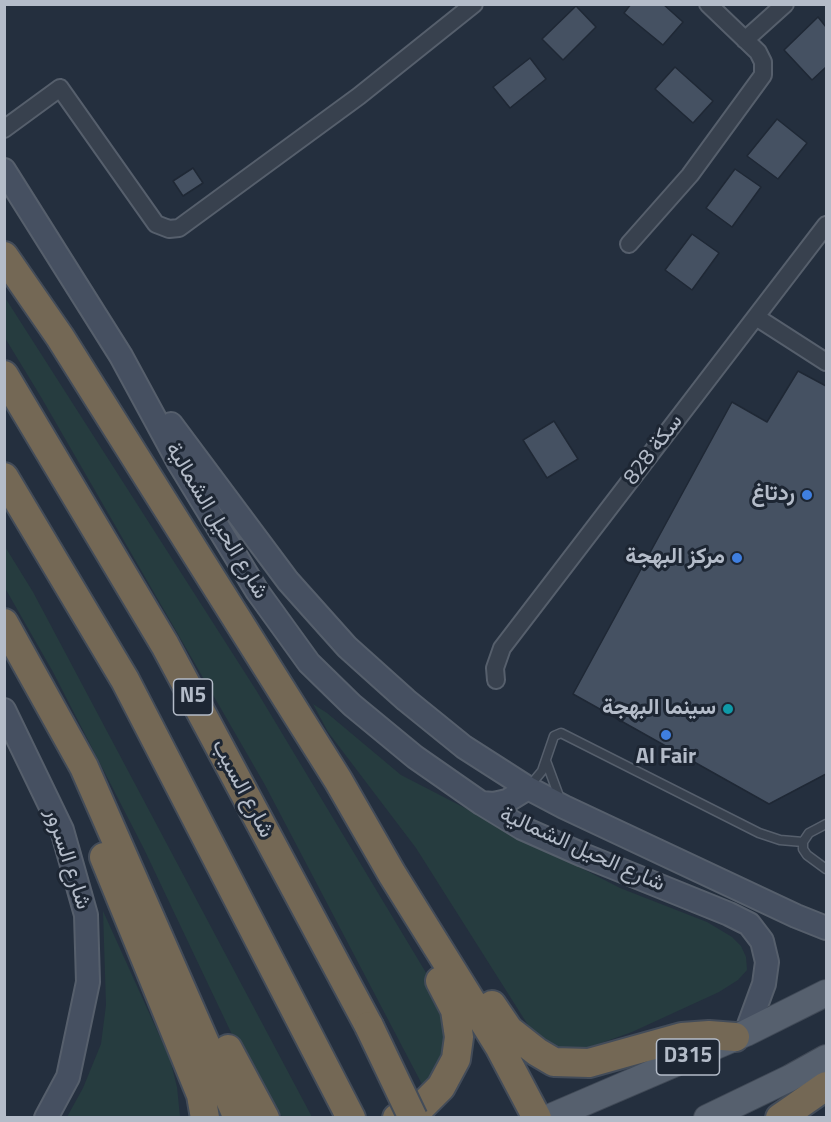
<!DOCTYPE html>
<html>
<head>
<meta charset="utf-8">
<style>
  body { margin:0 }
  #map { position:relative; width:831px; height:1122px; overflow:hidden; background:#242f3e; font-family:"Titillium Web",sans-serif }
  canvas { display:block }
  .frame { position:absolute; inset:0; border:6px solid #b4bcc9; pointer-events:none }
</style>
</head>
<body>
<div id="map">
<canvas width="831" height="1122"></canvas>
<div class="frame"></div>
</div>
<script>
const c = document.querySelector('canvas').getContext('2d');
c.lineJoin = 'round';
function fillPath(path, color) {
  c.fillStyle = color;
  c.fill(path, 'evenodd');
}
function poly(rows) {
  const path = new Path2D();
  for (const r of rows) {
    path.moveTo(r[0], r[1]);
    for (let i = 2; i < r.length; i += 2) path.lineTo(r[i], r[i + 1]);
  }
  return path;
}
function trace(path, color, width, dash) {
  c.strokeStyle = color;
  c.lineWidth = width;
  c.lineCap = dash ? 'butt' : 'round';
  c.setLineDash(dash || []);
  c.stroke(path);
}
function label(font, color, halo, rows, align = 'center') {
  c.font = font + ' "Titillium Web",Vazirmatn,sans-serif';
  c.lineWidth = 6;
  c.setLineDash([]);
  c.textBaseline = 'middle';
  c.strokeStyle = halo;
  c.fillStyle = color;
  for (const [text, x, y, turn = 0] of rows) {
    c.save();
    c.translate(x, y);
    c.rotate((+turn || 0) * Math.PI / 180);
    c.textAlign = isNaN(turn) ? turn : align;
    if (halo) c.strokeText(text, 0, 0);
    c.fillText(text, 0, 0);
    c.restore();
  }
}
fillPath(poly([
  [4,296,256,690,428,976,452,1042,425,1090,265,785,41,397,5,338],
  [4,545,33,592,312,1117,283,1117,276,1111,255,1083,144,849,53,672,5,588],
  [313,704,327,713,401,775,620,888,707,922,732,937,741,946,746,957,747,970,738,980,719,992,632,1032,590,1047,574,1050,562,1050,547,1044,533,1033,416,848,328,732],
  [103,911,170,1059,177,1087,180,1117,67,1117,83,1088,101,1044,106,1005]
]), '#263c3f');
const building = poly([
  [631,4,663,4,683,22,663,45,624,13,631,4],
  [576,6,596,27,563,60,542,39,576,6],
  [818,17,826,27,826,67,812,80,784,50,818,17],
  [530,58,546,79,510,108,493,87,530,58],
  [675,67,713,101,693,123,655,89,675,67],
  [777,119,807,143,778,179,747,156,777,119],
  [193,168,203,183,183,196,173,181,193,168],
  [735,169,761,187,732,227,706,208,735,169],
  [692,234,719,253,692,290,665,270,692,234],
  [798,371,826,386,826,774,769,804,573,694,732,402,767,422,798,371],
  [554,421,578,459,547,478,523,440,554,421]
]);
fillPath(building, '#455162');
trace(building, '#1f2835', 1.5);
const lane = poly([
  [546,761,560,799],
  [528,788,542,771,554,736,561,733,759,833,780,840,803,842],
  [826,824,809,833,803,842,803,849,807,855,826,869]
]);
const street = poly([
  [745,40,785,4],
  [4,129,60,88,156,224,169,229,179,228,359,96,474,4],
  [629,244,690,175,763,75,763,62,758,52,708,4],
  [756,317,826,362],
  [496,680,495,668,502,648,826,225]
]);
const secondary = poly([
  [4,170,121,356,179,463,257,591,309,663,352,705,415,757,481,803,522,828,583,855,729,914,749,924,762,941,767,962,764,984,746,1033],
  [171,424,288,581,347,647,406,700,464,747,528,788,564,807,796,916,826,928],
  [4,710,62,830,86,915,88,982,68,1077,46,1118],
  [481,803,494,804,507,801,528,788]
]);
const primary = poly([
  [548,1118,746,1033,826,993],
  [707,1118,790,1078,826,1058]
]);
const highway = poly([
  [4,256,60,337,338,780,392,874,499,1046,537,1118],
  [4,375,165,645,369,1026],
  [4,477,125,680,351,1118],
  [4,623,84,767,238,1118],
  [104,857,201,1095,205,1118],
  [492,1005,509,1030,537,1052,554,1062,589,1063,682,1037,709,1035,735,1037],
  [228,1049,265,1118],
  [397,1118,421,1107,441,1087,456,1059,459,1037,455,1010,440,981],
  [780,1118,826,1086]
]);
trace(lane, '#565f6c', 11);
trace(street, '#565f6c', 20);
trace(secondary, '#565f6c', 26);
trace(primary, '#414a57', 28);
trace(highway, '#434c59', 32);
trace(lane, '#38414e', 8);
trace(street, '#38414e', 16);
trace(secondary, '#465061', 22);
trace(primary, '#56606e', 26);
trace(highway, '#746855', 28);
const highwayBridge = poly([
  [369,1026,413,1118]
]);
trace(highwayBridge, '#434c59', 32, []);
trace(highwayBridge, '#746855', 28);
for (const [x, y, r, color] of [
  [807,495,6,"#3f7fe0"],
  [737,558,6,"#3f7fe0"],
  [728,709,6,"#0f9aa8"],
  [666,735,6,"#3f7fe0"]
]) {
  const dot = new Path2D();
  dot.arc(x, y, r, 0, 2 * Math.PI);
  c.fillStyle = color;
  c.fill(dot);
  trace(dot, '#1d2633', 2);
}
for (const [x, y, w] of [
  [193,697,39],
  [688,1057,63]
]) {
  const box = new Path2D();
  box.roundRect(x - w / 2, y - 18, w, 36, 4.5);
  c.fillStyle = '#1d2633';
  c.fill(box);
  trace(box, '#b4bcc9', 1.5);
}
label('bold 21px', '#b4bcc9', null, [
  ["N5",193,697],
  ["D315",688,1057]
]);
label('22px', '#b4bcc9', '#1d2633', [
  ["سكة 828",654,450,-53],
  ["شارع الحيل الشمالية",216,521,59],
  ["شارع السيب",242,789,62],
  ["شارع الحيل الشمالية",582,850,24],
  ["شارع السرور",67,859,72]
]);
label('bold 22px', '#b4bcc9', '#1d2633', [
  ["ردتاغ",795,495],
  ["مركز البهجة",725,558],
  ["سينما البهجة",716,709],
  ["Al Fair",666,758,"center"]
], 'right');
</script>
</body>
</html>
